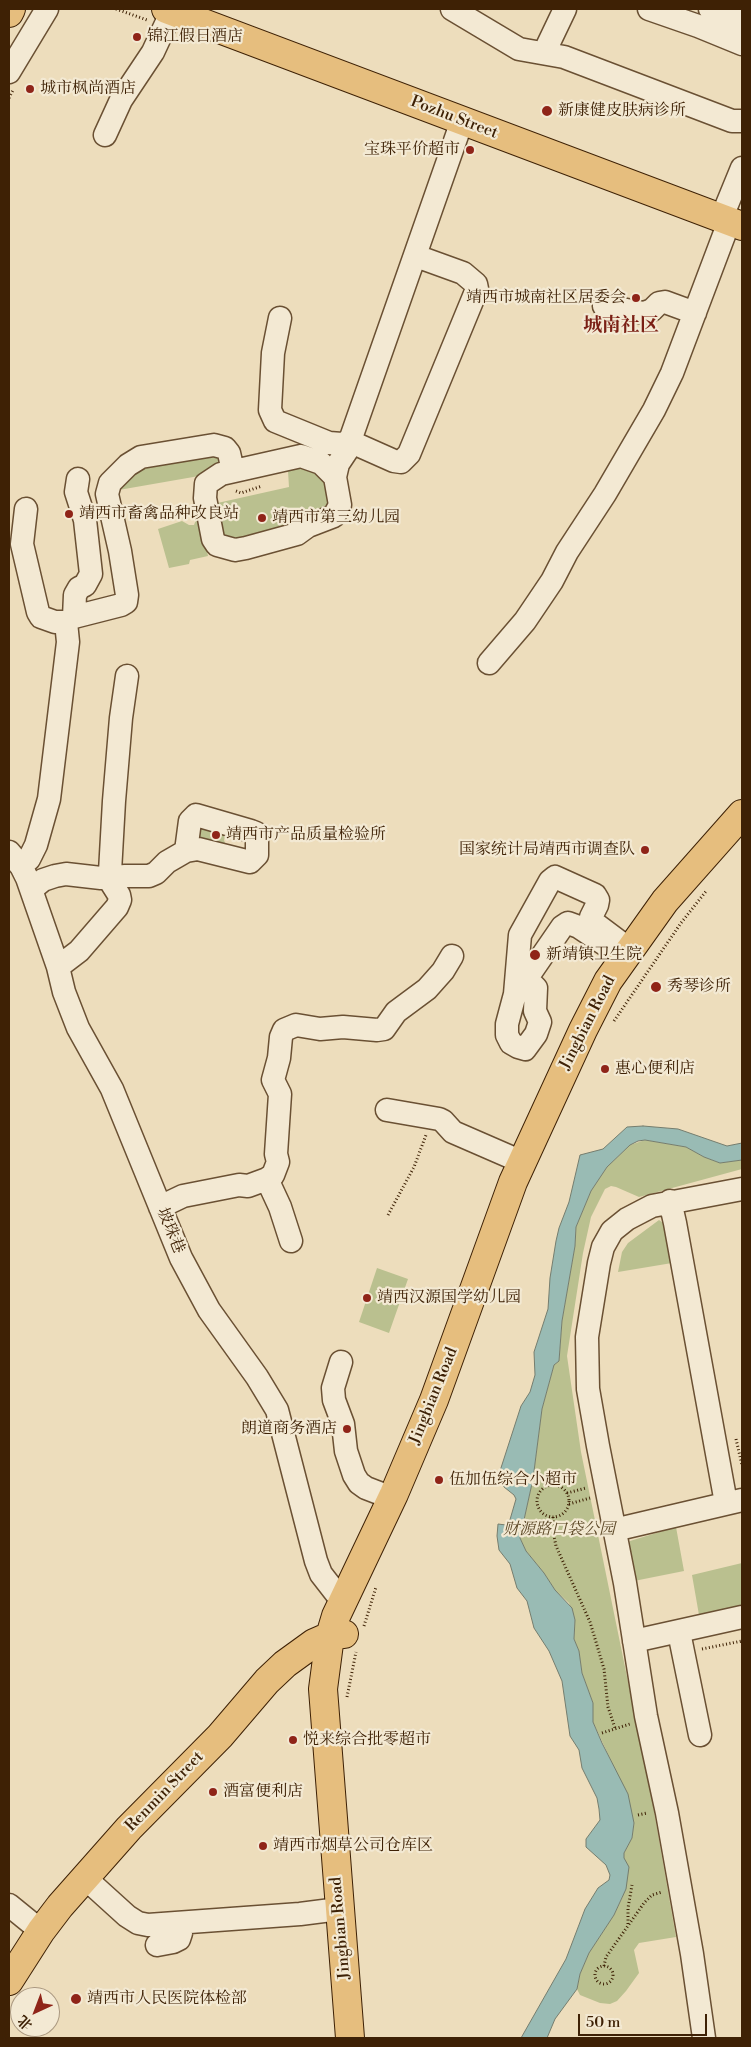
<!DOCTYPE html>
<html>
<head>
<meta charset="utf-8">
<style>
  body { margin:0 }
  #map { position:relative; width:751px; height:2047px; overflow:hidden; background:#edddbc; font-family:"Libre Bodoni","Noto Serif SC",serif }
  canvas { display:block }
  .frame { position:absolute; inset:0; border:10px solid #3e2105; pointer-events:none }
  .north { position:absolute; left:10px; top:1987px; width:50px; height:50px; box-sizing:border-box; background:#f3e9d3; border:1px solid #ab9981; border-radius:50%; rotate:223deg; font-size:14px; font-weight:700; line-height:20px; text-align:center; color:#3e2105 }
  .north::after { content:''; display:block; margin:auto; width:18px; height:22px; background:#8f2418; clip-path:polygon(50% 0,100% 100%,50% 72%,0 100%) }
  .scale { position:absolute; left:578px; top:2014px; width:129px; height:22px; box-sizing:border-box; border:2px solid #3e2105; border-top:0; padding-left:6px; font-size:15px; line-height:18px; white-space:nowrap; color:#3e2105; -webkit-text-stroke:4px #f3e9d3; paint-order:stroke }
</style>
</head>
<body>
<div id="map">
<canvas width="751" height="2047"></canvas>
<div class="frame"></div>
<div class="north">北</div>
<div class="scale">50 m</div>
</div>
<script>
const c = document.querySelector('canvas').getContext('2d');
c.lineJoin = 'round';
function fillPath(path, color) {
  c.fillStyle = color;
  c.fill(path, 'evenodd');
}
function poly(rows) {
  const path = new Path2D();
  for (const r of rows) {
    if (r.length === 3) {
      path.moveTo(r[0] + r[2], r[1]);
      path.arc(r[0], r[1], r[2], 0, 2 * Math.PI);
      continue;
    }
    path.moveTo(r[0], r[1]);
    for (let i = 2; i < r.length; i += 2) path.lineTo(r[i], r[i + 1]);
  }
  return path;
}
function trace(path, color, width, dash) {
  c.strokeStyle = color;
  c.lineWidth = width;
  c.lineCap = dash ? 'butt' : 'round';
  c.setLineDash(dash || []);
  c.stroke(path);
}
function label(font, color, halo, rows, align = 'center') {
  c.font = font + ' "Libre Bodoni","Noto Serif SC",serif';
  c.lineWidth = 4.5;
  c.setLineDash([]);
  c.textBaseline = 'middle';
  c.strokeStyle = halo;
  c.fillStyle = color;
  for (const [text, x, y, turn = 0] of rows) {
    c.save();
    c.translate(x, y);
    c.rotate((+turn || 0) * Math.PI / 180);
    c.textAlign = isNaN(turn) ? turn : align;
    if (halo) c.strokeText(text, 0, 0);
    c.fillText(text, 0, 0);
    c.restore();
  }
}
fillPath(poly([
  [212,455,223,457,214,467,199,476,113,491,133,474,149,467],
  [291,467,319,467,336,506,295,525,233,541,224,537,213,504,289,487,288,471],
  [200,516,208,556,190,560,189,564,169,568,158,529,182,521,189,525,194,525,197,517],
  [193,822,226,835,224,840,226,846,200,846],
  [645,1140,686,1147,704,1157,720,1163,742,1160,742,1169,639,1197,616,1187,611,1186,605,1189,591,1217,583,1253,567,1356,581,1452,651,1794,676,1937,639,1943,634,1950,639,1973,626,1991,617,2001,610,2004,600,2003,580,1995,577,1989,580,1974,589,1953,614,1915,623,1896,624,1853,632,1838,634,1823,614,1767,593,1722,593,1703,582,1673,579,1651,574,1639,575,1620,569,1603,555,1590,544,1573,526,1551,520,1538,533,1479,542,1409,554,1365,559,1361,562,1321,575,1246,576,1227,591,1191,607,1167,630,1145],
  [659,1220,666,1225,672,1263,618,1272,622,1252,628,1243],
  [377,1268,408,1279,389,1333,359,1322],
  [676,1527,684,1571,634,1581,628,1544,630,1541],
  [742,1563,742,1607,699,1615,692,1575]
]), '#bac08f');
const water = poly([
  [643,1126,678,1129,727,1146,742,1143,742,1160,720,1163,704,1157,686,1147,645,1140,638,1141,630,1145,607,1167,591,1191,576,1227,575,1246,562,1321,559,1361,554,1365,542,1409,533,1479,520,1538,526,1551,544,1573,555,1590,572,1608,575,1620,574,1639,579,1651,582,1673,593,1703,593,1722,602,1743,628,1794,634,1823,632,1838,624,1853,624,1858,629,1867,626,1889,614,1915,589,1953,580,1974,577,1989,555,2019,547,2038,521,2038,566,1959,585,1909,598,1888,609,1880,610,1875,606,1865,586,1847,586,1839,600,1820,599,1809,597,1798,582,1768,579,1750,570,1736,562,1681,549,1651,534,1628,527,1601,517,1588,510,1564,499,1550,497,1536,498,1524,506,1525,509,1523,516,1499,514,1495,504,1487,499,1474,521,1406,530,1392,535,1375,534,1352,548,1309,550,1278,556,1241,559,1228,569,1202,580,1155,603,1149,627,1127,643,1126]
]);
fillPath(water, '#99bbb4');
trace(water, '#757d6e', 1);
const minor = poly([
  [452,9,519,49,564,57,732,121,742,121],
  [649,9,698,26,742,44],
  [710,9,742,21],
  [544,53,565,9],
  [9,72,47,9],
  [105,135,121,100,153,52,172,11],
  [726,207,742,168],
  [604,306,644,313,652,310,659,303,665,302,695,313],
  [280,318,273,353,270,410,275,421,329,443,342,444,349,441,394,461,401,462,409,454,477,289,476,284,463,273,416,256],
  [301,456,321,463,335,477,340,505,334,516,308,526,297,534,246,548,235,550,217,545,213,539,205,498,206,484,221,474,301,456],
  [335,477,338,464,346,452,462,121],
  [74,617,75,595,79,588,85,585,91,574,85,520,76,492,78,479],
  [66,622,74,617,121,605,126,602,127,595,120,551,107,494,110,483,128,465,141,457,214,445,225,448,229,453,233,471],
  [489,663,525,621,552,581,567,552,605,494,654,410,672,373,729,222],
  [9,852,21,866,27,878,58,967,64,992,78,1028,112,1089,181,1258,209,1310,257,1377,277,1410,316,1561,321,1574,342,1601],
  [21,866,29,859,36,845,49,799,68,642,66,622,55,622,41,617,38,612,22,544,26,509],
  [112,881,124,876,149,876,156,873,167,862,186,851,198,849,250,862,257,855,257,838,256,833,251,831,196,815,190,821,186,851],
  [32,889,43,880,55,876,66,874,101,878,107,876,110,872,114,801,121,718,127,676],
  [624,957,579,927,568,923,562,927,529,975,529,981,536,988,535,1011,540,1022,536,1034,525,1049,518,1047,511,1043,507,1035,507,1024,515,994,520,935,550,881,555,877,595,895,598,900,597,905,591,917,593,922,629,949],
  [58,967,79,951,117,907,120,900,119,895,107,876],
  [387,1110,439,1119,443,1121,453,1132,522,1162],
  [267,1179,280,1207,291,1241],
  [670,1201,675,1223,726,1503],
  [160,1207,183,1196,239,1185,248,1186,267,1179,273,1175,278,1162,276,1154,280,1094,273,1080,279,1058,281,1037,284,1030,296,1025,320,1029,343,1027,377,1030,384,1029,396,1012,427,989,443,971,452,956],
  [341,1362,333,1388,334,1400,343,1424,346,1451,354,1475,359,1483,366,1488,392,1498],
  [614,1530,742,1500],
  [634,1641,742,1617],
  [681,1642,700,1735],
  [95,1887,127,1916,138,1923,148,1925,300,1914,339,1909],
  [9,1905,41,1931],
  [157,1945,173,1942,179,1939,181,1933,180,1923],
  [704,2038,692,1954,667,1813,646,1716,625,1583,598,1446,588,1389,587,1337,599,1263,603,1247,612,1231,627,1219,652,1206,742,1189]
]);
const major = poly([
  [166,9,742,226],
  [9,13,11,9],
  [9,1981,41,1931,60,1906,129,1828,220,1736,267,1681,285,1664,314,1643,330,1636,344,1634],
  [350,2038,323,1689,330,1636,336,1616,394,1494,434,1400,513,1182,583,1030,608,981,665,901,742,814]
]);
trace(minor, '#6a5033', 25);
trace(major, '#3e2105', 30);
trace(poly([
  [116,9,147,20],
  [9,98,13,90],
  [236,491,241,493,262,486],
  [614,1021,681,923,707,890],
  [388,1215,414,1167,426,1135],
  [736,1439,742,1465],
  [553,1501,16],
  [567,1493,586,1488],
  [569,1504,590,1498],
  [553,1517,554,1536,556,1546,590,1622,599,1652,604,1669,608,1707,615,1728],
  [364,1626,376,1587],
  [702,1649,742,1641],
  [347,1697,356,1652],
  [602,1733,630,1724],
  [638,1815,647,1813],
  [628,1924,628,1908,632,1885],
  [604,1966,606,1957,644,1903,652,1895,662,1892],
  [604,1975,9]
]), '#3e2105', 3, [1, 2.5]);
trace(minor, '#f3e9d3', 22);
trace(major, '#e6be7e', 28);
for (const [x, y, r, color] of [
  [137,37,5,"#8f2418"],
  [30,89,5,"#8f2418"],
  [547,111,6,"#8f2418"],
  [470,150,5,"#8f2418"],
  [636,298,5,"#8f2418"],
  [69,514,5,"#8f2418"],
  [262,518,5,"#8f2418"],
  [216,835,5,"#8f2418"],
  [645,850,5,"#8f2418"],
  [535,955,6,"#8f2418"],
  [656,987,6,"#8f2418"],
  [605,1069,5,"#8f2418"],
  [367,1298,5,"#8f2418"],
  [347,1429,5,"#8f2418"],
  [439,1480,5,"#8f2418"],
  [293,1740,5,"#8f2418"],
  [213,1792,5,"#8f2418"],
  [263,1846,5,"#8f2418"],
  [76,1999,6,"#8f2418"]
]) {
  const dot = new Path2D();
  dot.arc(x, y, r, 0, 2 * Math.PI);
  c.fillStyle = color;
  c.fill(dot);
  trace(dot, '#f3e9d3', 2);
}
label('16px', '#3e2105', '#f3e9d3', [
  ["锦江假日酒店",147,37],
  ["城市枫尚酒店",40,89],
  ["新康健皮肤病诊所",558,111],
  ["宝珠平价超市",460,150,"right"],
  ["靖西市城南社区居委会",626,298,"right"],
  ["靖西市畜禽品种改良站",79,514],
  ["靖西市第三幼儿园",272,518],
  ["靖西市产品质量检验所",226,835],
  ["国家统计局靖西市调查队",635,850,"right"],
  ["新靖镇卫生院",546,955],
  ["秀琴诊所",667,987],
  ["惠心便利店",615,1069],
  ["靖西汉源国学幼儿园",377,1298],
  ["朗道商务酒店",337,1429,"right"],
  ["伍加伍综合小超市",449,1480],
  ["悦来综合批零超市",303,1740],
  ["酒富便利店",223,1792],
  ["靖西市烟草公司仓库区",273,1846],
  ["靖西市人民医院体检部",87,1999]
], 'left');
label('16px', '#3e2105', '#f3e9d3', [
  ["Pozhu Street",454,118,21],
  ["Jingbian Road",588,1023,-63],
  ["坡珠巷",170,1231,68],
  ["Jingbian Road",434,1396,-68],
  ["Renmin Street",165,1792,-46],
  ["Jingbian Road",341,1928,-95]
]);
label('italic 16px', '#5d4928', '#f3e9d3', [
  ["财源路口袋公园",559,1530]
]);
label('bold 19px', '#7a1f14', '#f3e9d3', [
  ["城南社区",621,326]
]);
</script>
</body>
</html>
